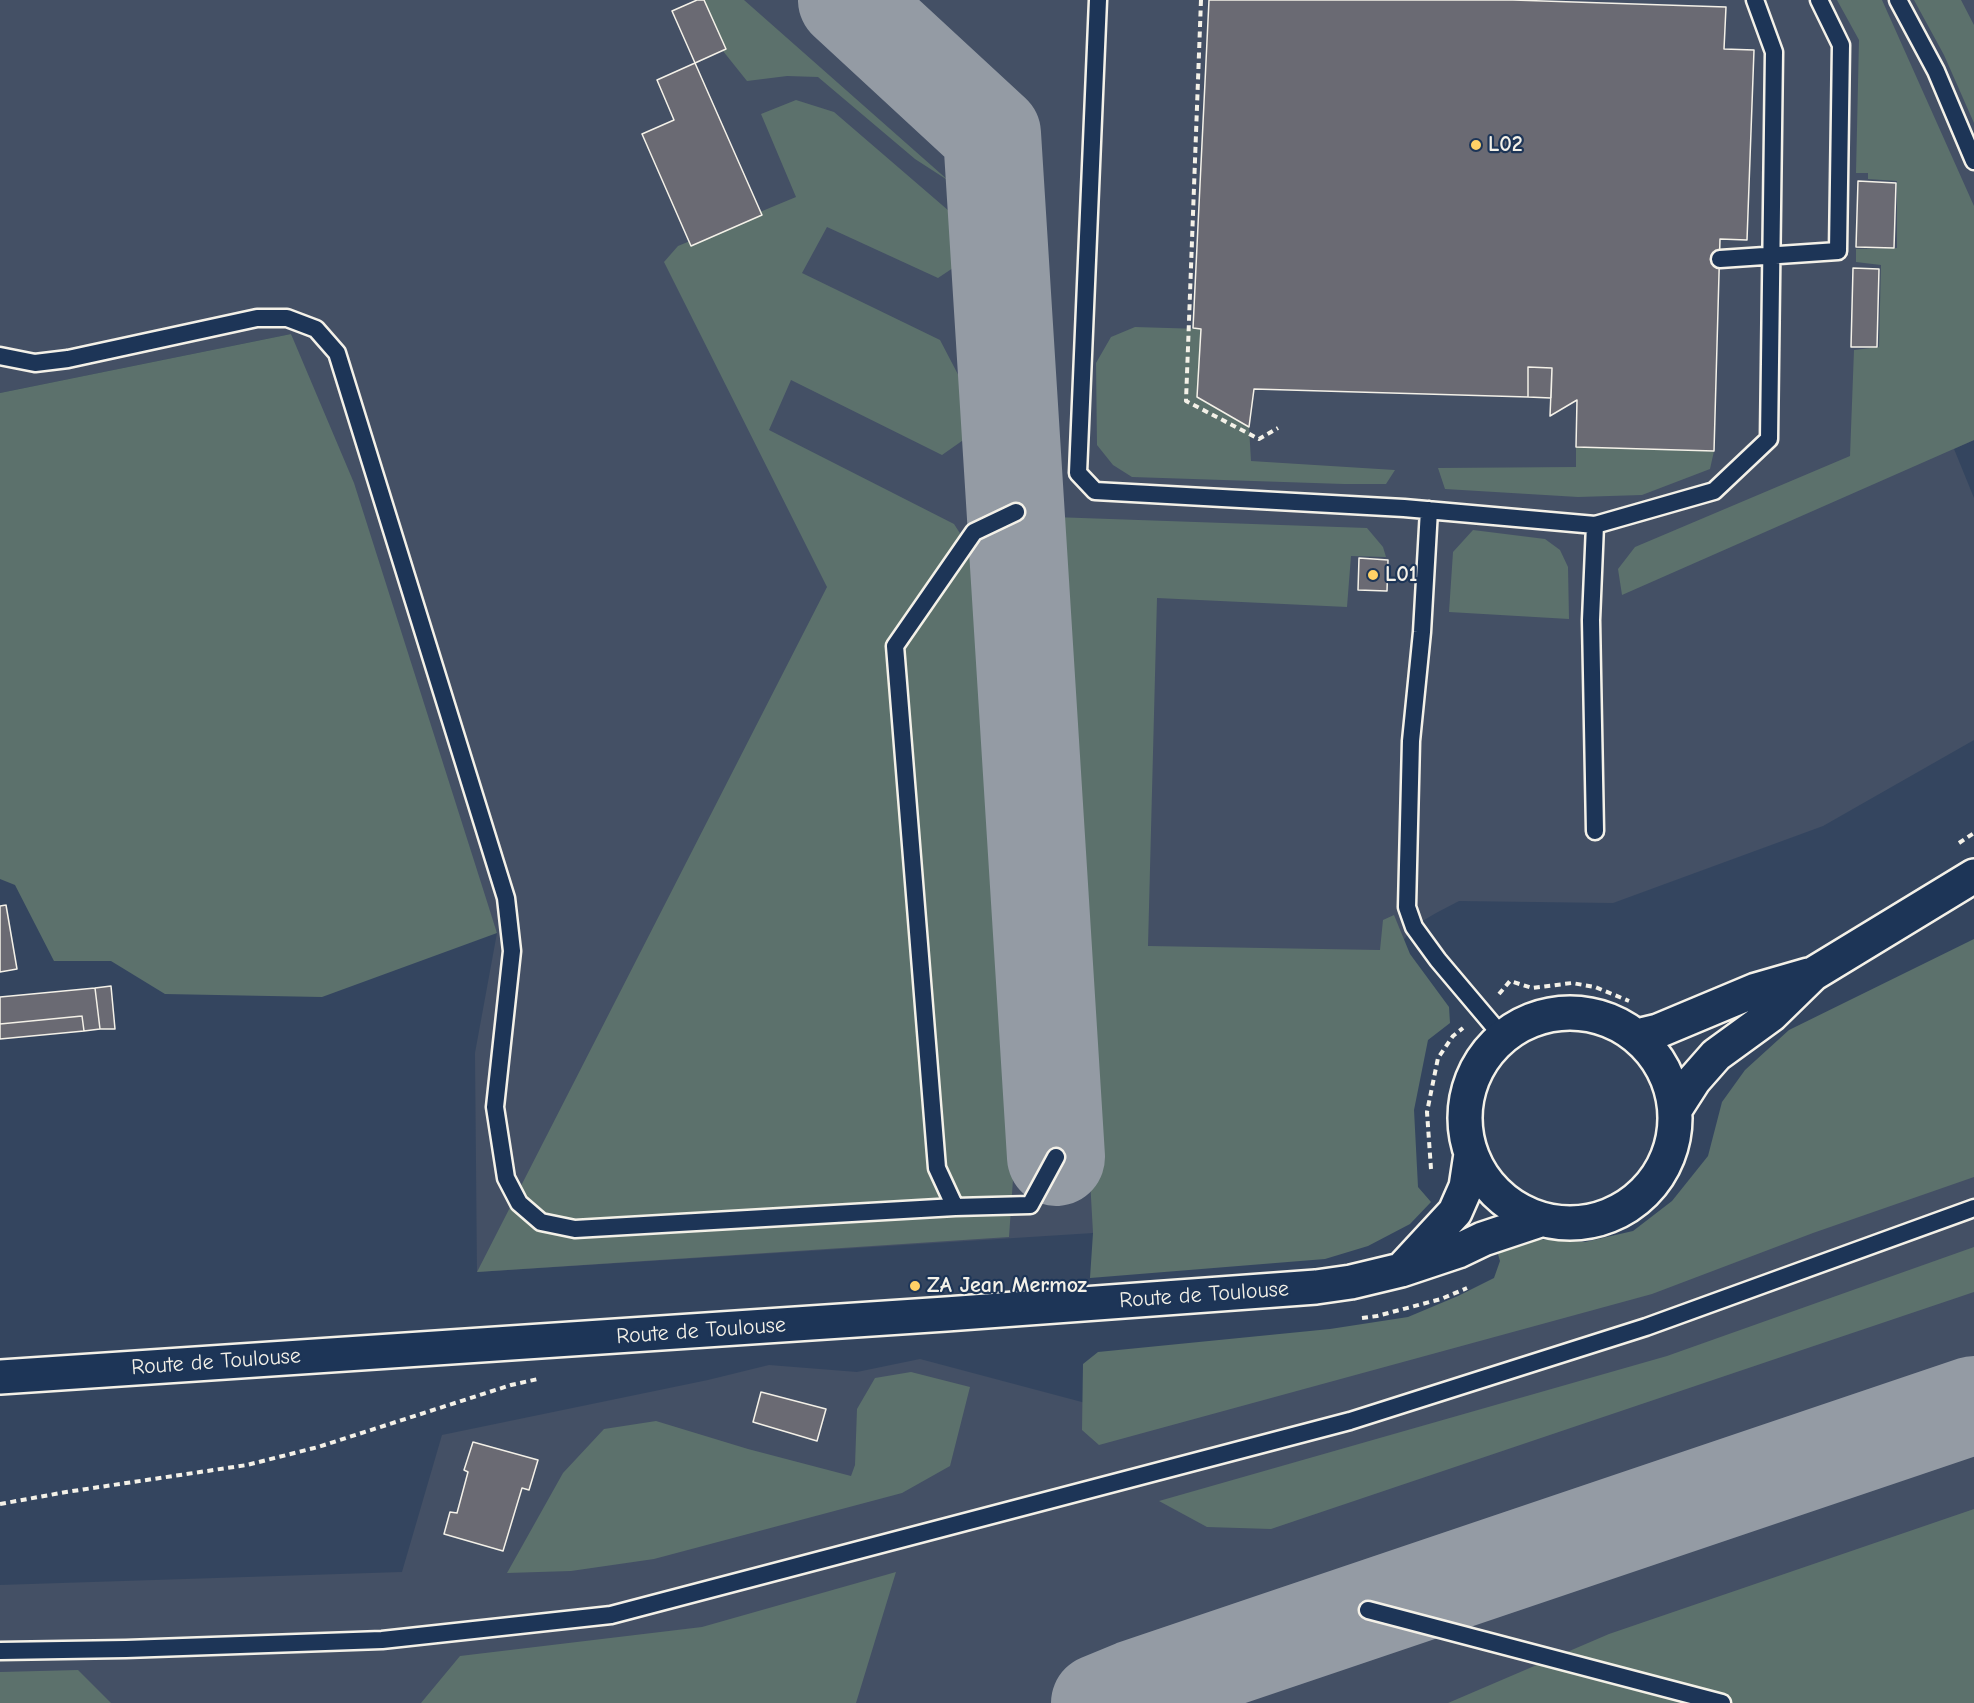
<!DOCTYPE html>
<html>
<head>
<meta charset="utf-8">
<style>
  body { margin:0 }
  canvas { display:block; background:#34455f }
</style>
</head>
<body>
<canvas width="1974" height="1703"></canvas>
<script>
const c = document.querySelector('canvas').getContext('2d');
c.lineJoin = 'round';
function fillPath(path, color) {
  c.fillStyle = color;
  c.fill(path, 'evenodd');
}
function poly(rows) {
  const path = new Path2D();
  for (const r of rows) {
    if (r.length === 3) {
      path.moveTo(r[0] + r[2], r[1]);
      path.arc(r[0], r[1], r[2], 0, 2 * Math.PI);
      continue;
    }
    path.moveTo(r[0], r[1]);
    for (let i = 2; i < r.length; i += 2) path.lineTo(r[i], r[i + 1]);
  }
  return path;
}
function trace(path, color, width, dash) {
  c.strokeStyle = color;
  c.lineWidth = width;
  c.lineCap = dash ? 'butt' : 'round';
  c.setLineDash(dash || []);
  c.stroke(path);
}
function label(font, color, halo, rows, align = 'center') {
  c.font = font + ' "Comic Neue",sans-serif';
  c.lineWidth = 4.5;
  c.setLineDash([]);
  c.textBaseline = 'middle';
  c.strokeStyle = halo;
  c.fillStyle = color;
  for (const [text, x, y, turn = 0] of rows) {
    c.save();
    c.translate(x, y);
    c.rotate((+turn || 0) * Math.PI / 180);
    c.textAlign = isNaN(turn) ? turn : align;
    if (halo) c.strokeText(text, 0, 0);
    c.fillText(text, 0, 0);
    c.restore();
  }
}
fillPath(poly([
  [0,0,1974,0,1974,440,1954,449,1974,498,1974,740,1823,826,1613,903,1459,901,1436,913,1414,926,1379,973,1093,1233,477,1272,475,1053,497,933,291,334,0,393],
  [1974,1042,1974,1703,0,1703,0,1585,402,1572,442,1435,708,1380,769,1365,857,1372,920,1359,1142,1418,1643,1284]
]), '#445065');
fillPath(poly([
  [698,0,744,0,949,181,915,159,818,77,787,76,747,81,719,46],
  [1837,0,1882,0,1974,206,1974,440,1622,595,1618,569,1635,547,1850,456,1854,350,1879,347,1881,265,1856,262,1856,249,1897,248,1897,181,1868,179,1868,173,1856,173,1859,40],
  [1914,0,1961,0,1974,25,1974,123,1944,55],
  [796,100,834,112,949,211,953,268,938,278,827,227,802,273,940,340,963,384,969,436,942,455,791,380,769,430,954,524,976,558,1017,1122,1009,1237,477,1272,827,587,664,262,678,246,796,197,761,114],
  [1135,327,1201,329,1249,427,1251,461,1395,470,1386,484,1344,484,1132,477,1113,465,1097,445,1096,363,1111,337],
  [291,334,354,483,497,933,322,997,165,994,111,961,54,961,15,885,0,879,0,393],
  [1576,447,1714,451,1710,469,1642,495,1578,497,1445,489,1438,468,1576,467],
  [1053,517,1367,528,1383,547,1386,557,1351,556,1347,607,1157,598,1148,946,1380,950,1383,920,1394,915,1410,954,1449,1007,1450,1023,1428,1040,1414,1110,1418,1187,1431,1202,1410,1224,1368,1246,1325,1259,1090,1278,1093,1233],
  [1473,530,1545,539,1560,550,1568,567,1569,619,1449,612,1453,552],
  [1974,939,1974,1177,1813,1233,1652,1294,1099,1445,1082,1430,1083,1364,1098,1352,1330,1329,1408,1317,1458,1296,1494,1278,1500,1261,1495,1244,1519,1238,1585,1242,1633,1231,1672,1201,1708,1156,1722,1102,1745,1070,1789,1030],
  [1974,1247,1974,1292,1271,1529,1207,1527,1159,1501,1667,1356],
  [911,1372,970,1387,950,1466,902,1493,654,1559,571,1571,507,1573,563,1473,604,1429,656,1421,748,1449,851,1476,855,1465,857,1409,875,1378],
  [1974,1509,1974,1703,1448,1703,1609,1634],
  [896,1572,856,1703,421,1703,460,1656,702,1627],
  [78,1670,111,1703,0,1703,0,1672]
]), '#5c716c');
trace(poly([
  [847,0,992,134,1056,1157],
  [1100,1703,1134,1689,1974,1405]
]), '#949ba4', 98);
const building = poly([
  [697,0,704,0,726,49,695,63,672,11,697,0],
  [1209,0,1513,0,1726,7,1724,49,1754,50,1747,240,1720,239,1714,451,1576,447,1577,400,1550,416,1552,368,1528,367,1528,397,1254,389,1249,427,1197,397,1201,329,1193,328,1209,0],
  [695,63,762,215,691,246,642,134,674,120,657,80,695,63],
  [1858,181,1896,183,1894,248,1856,247,1858,181],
  [1853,268,1879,269,1877,347,1851,347,1853,268],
  [1528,367,1552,368,1551,398,1528,397,1528,367],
  [1359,558,1388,560,1387,591,1358,590,1359,558],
  [6,905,17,969,0,972,0,906,6,905],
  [111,986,115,1029,100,1029,95,988,111,986],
  [95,988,100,1029,84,1031,82,1016,0,1024,0,997,95,988],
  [82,1016,84,1031,0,1039,0,1024,82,1016],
  [761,1392,826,1409,817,1441,753,1422,761,1392],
  [473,1442,538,1460,529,1490,522,1488,503,1551,444,1534,450,1512,457,1513,468,1472,464,1470,473,1442]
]);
fillPath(building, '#6a6a73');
trace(building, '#f4f1e8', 1.5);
const lane = poly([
  [1098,0,1078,473,1095,491,1404,508,1595,525,1714,491,1769,439,1774,52,1755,0],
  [1898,0,1936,71,1974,161],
  [1720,259,1838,251,1841,45,1819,0],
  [0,356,35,363,68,359,257,318,287,318,316,329,337,353,506,898,512,951,495,1107,506,1178,519,1203,541,1222,575,1229,955,1207],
  [1429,510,1422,632,1411,741,1407,907,1414,927,1438,960,1503,1037],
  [1016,512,974,532,895,646,937,1168,955,1207,1030,1205,1056,1157],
  [1595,525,1591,620,1595,831],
  [1368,1610,1722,1703],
  [0,1651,126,1649,382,1640,611,1615,1350,1421,1646,1327,1974,1208]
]);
const secondary = poly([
  [1570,1118,105],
  [1637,1036,1658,1031,1756,990,1808,975],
  [1676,1108,1694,1080,1716,1055,1771,1015,1813,974,1974,876],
  [1405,1266,1455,1212,1466,1187,1471,1154],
  [0,1377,946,1314,1316,1287,1351,1282,1401,1270,1458,1251,1483,1239,1540,1220]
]);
trace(lane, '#f4f1e8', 21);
trace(secondary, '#f4f1e8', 38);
trace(poly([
  [1201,0,1186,401,1259,439,1278,428],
  [1959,843,1974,833],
  [1499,994,1510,981,1532,988,1572,983,1595,987,1629,1001],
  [1431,1169,1427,1112,1438,1058,1453,1036,1463,1028],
  [1362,1318,1377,1316,1441,1299,1467,1288],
  [0,1504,66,1492,247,1465,318,1447,511,1385,538,1379]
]), '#f4f1e8', 4, [6, 4.5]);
trace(lane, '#1d3557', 16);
trace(secondary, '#1d3557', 33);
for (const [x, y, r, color] of [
  [1476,145,6,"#ffd166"],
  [1373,575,6,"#ffd166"],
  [915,1286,6,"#ffd166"]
]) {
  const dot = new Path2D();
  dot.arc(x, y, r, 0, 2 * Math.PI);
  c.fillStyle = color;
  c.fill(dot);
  trace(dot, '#1d3557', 2);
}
label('bold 22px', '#f4f1e8', '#1d3557', [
  ["L02",1488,145],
  ["L01",1385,575],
  ["ZA Jean Mermoz",927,1286]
], 'left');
label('22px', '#f4f1e8', '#1d3557', [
  ["Route de Toulouse",1204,1295,-4],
  ["Route de Toulouse",701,1331,-4],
  ["Route de Toulouse",216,1362,-4]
]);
</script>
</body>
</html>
